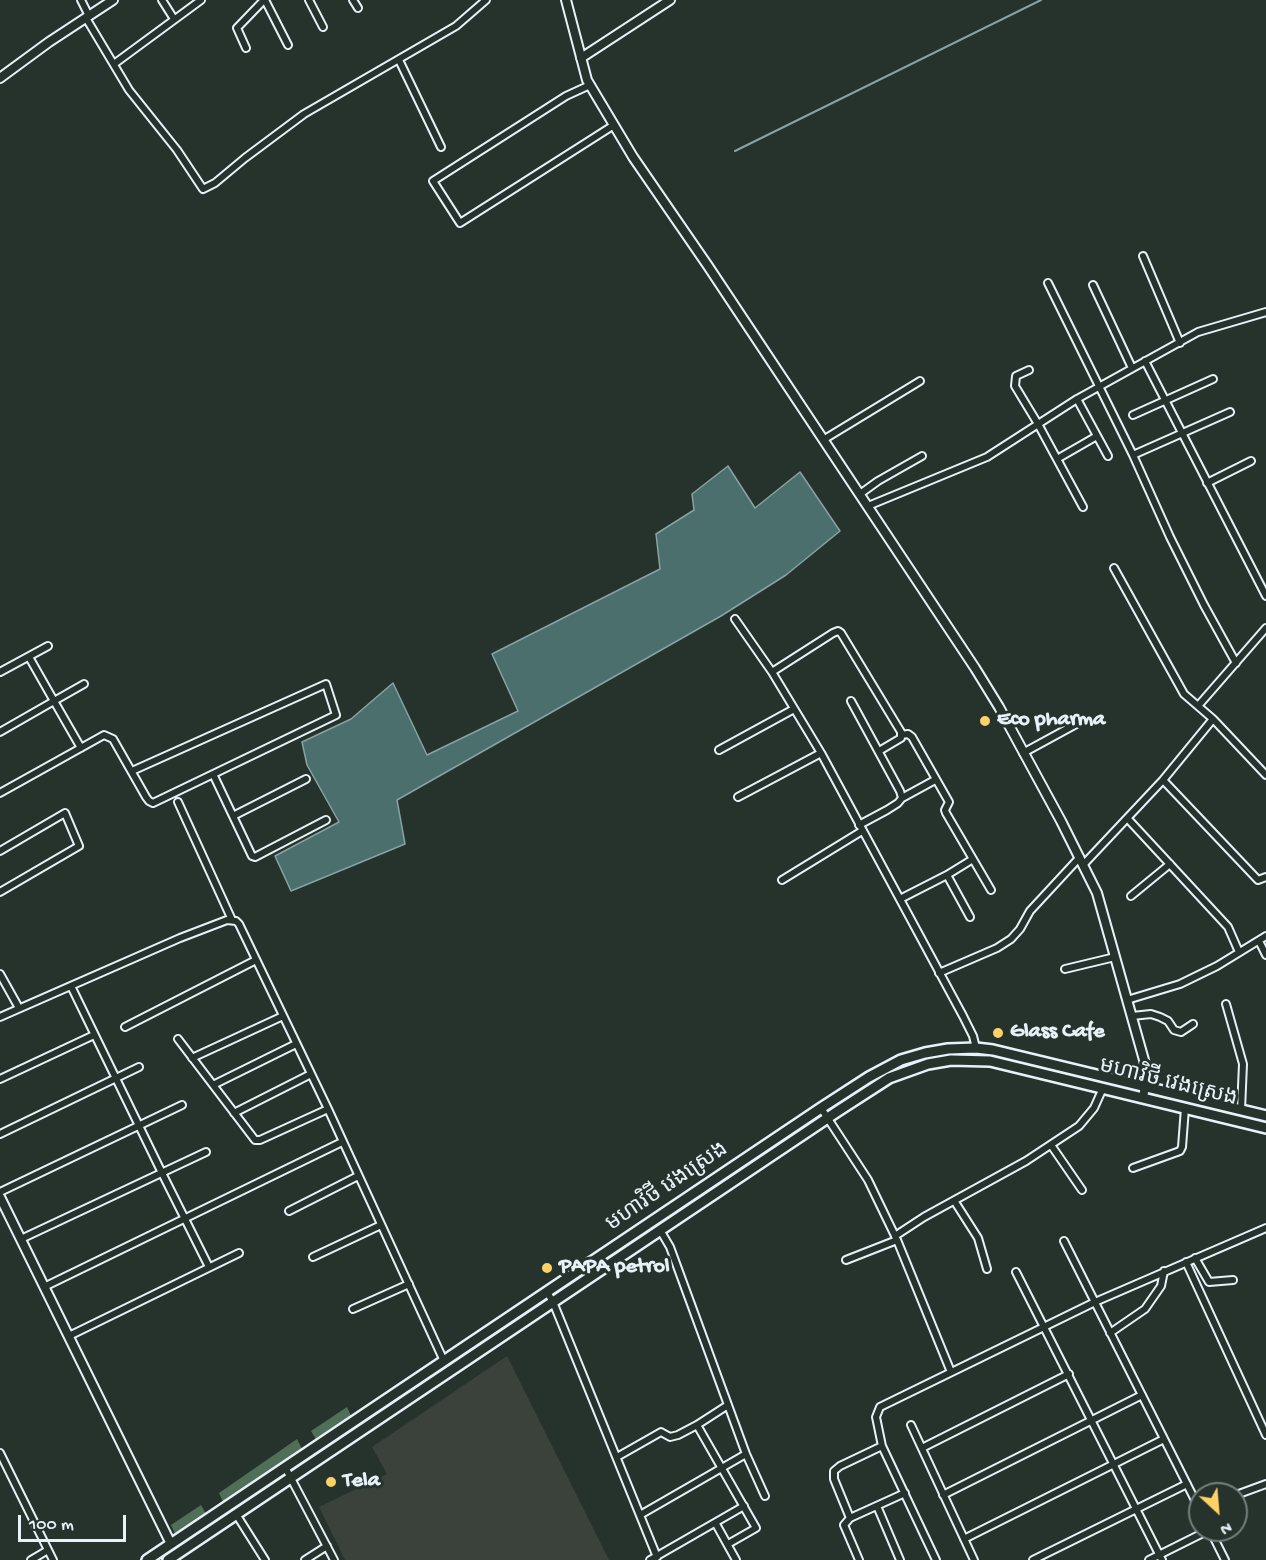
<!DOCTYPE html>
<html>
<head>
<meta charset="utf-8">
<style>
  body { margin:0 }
  #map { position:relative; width:1266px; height:1560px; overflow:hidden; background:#26332d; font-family:"Gochi Hand",sans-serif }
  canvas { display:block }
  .north { position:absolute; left:1188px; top:1482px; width:60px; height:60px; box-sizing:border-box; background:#26332d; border:2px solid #747f7e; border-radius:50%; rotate:154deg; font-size:16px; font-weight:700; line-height:24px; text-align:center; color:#e8f1f8 }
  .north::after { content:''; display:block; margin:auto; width:21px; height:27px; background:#ffd166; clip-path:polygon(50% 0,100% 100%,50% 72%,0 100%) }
  .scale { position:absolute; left:18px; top:1515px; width:108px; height:27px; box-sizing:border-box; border:3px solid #e8f1f8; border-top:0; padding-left:8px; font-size:18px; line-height:21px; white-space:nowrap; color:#e8f1f8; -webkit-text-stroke:4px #26332d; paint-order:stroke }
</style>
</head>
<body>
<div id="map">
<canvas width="1266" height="1560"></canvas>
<div class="north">N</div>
<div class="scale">100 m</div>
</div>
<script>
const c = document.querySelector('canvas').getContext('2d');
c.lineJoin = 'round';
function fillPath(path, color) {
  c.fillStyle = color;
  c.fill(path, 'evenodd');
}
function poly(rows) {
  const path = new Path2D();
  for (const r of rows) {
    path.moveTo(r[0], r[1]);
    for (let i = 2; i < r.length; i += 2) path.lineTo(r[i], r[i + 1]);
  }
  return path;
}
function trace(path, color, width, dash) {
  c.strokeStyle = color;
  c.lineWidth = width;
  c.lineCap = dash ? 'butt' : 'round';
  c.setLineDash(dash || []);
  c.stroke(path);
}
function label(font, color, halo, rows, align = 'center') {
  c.font = font + ' "Gochi Hand","Noto Sans Khmer",sans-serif';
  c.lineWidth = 6;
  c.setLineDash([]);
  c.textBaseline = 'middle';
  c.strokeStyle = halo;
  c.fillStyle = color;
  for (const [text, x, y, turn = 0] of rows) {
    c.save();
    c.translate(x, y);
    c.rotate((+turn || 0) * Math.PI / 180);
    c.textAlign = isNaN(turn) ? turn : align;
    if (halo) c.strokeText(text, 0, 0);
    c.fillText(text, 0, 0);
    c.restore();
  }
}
fillPath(poly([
  [507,1356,609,1560,345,1560,319,1507,387,1474,372,1447]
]), '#3b413b');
fillPath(poly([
  [347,1407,352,1418,317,1441,311,1431],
  [297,1439,303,1451,224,1504,219,1493],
  [201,1505,207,1516,176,1536,171,1525]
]), '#506f58');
const water = poly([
  [728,466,755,508,800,472,840,531,786,575,721,616,397,800,405,844,291,891,275,856,339,822,307,765,302,742,351,719,393,683,427,755,518,711,492,654,660,569,656,534,694,510,692,494,728,466]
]);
fillPath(water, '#4a6f6d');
trace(water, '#89a3a5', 1.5);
trace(poly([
  [735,151,1041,0]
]), '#89a3a5', 2);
const minor = poly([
  [81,0,89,16],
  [162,0,174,19],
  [265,0,288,45],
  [309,0,323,27],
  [353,0,358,8],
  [86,18,129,90,177,150,203,189,215,183,245,158,304,114,456,26,486,0],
  [246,48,237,28,264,0],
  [399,60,441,147],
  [114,64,201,0],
  [590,85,566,96,433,181,460,223,614,125],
  [1143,256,1180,343],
  [1048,283,1133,455,1170,537,1204,605,1236,663],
  [1093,285,1132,368],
  [1145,361,1266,596],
  [1029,370,1016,376,1015,386,1038,424,1083,507],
  [1077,399,1108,456],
  [1133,415,1213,379],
  [823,440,920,381],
  [1133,455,1230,412],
  [1057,459,1097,436],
  [1207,483,1251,461],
  [860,494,878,481,922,456],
  [868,506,987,457,1077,399,1198,332,1266,312],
  [1114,568,1184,694,1213,719,1266,775],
  [735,619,772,672,821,753,963,1016,973,1036,976,1048],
  [0,672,48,646],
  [772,672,833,633,838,631,841,633,901,732,901,738,879,751],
  [851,701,900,791,902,798,898,803,887,810,859,825],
  [1198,706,1266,628],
  [0,732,54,701,29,657],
  [901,735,908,734,912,737,949,802,945,810,946,813,991,890],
  [81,748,54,701,84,684],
  [719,750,794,709],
  [1023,753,1078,723],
  [213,774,252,856,255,857,326,820],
  [1163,780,1258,880,1266,877],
  [0,793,104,735,113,739,146,797,149,801,153,803,336,715,326,684,132,771],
  [738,797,821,753],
  [902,798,935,780],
  [178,802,232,920],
  [233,816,306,779],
  [1128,819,1228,927,1239,952],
  [0,851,65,813,79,846,0,892],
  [1083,865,1163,780,1213,719],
  [947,875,970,917],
  [782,880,862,831],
  [1131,896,1170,864],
  [900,899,947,875,973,859],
  [1259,941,1266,955],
  [1065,969,1115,957],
  [939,973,997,948,1011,939,1020,929,1030,911,1080,857],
  [0,974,19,1008],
  [71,986,162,1173,209,1267],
  [1127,1000,1180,984,1217,966,1266,936],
  [1226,1004,1243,1064,1241,1110],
  [1132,1016,1151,1014,1160,1017,1168,1021,1174,1030,1181,1032,1193,1024],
  [0,1017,180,938,227,920,236,921,239,924,328,1109,444,1361],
  [125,1027,256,960],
  [178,1039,255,1140,260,1140,328,1109],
  [192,1058,283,1016],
  [0,1079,94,1035],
  [213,1085,296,1044],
  [821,1108,868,1180,897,1240,951,1372],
  [234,1113,311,1074],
  [0,1134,139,1067],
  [1051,1145,1082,1190],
  [1133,1168,1180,1151,1182,1147,1185,1108],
  [0,1192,182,1105],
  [955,1202,978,1238,987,1269],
  [289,1211,358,1176],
  [660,1230,670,1247,746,1454,765,1496],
  [895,1236,924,1217,1026,1161,1079,1126,1094,1108,1103,1088],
  [21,1239,206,1152],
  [1064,1241,1200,1510],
  [313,1257,381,1225],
  [1195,1258,1209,1282,1233,1280],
  [846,1260,897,1240],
  [1186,1262,1266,1435],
  [1016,1272,1162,1560],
  [44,1287,342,1142],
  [547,1292,553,1302,657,1557],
  [353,1309,409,1284],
  [1110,1333,1145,1309,1161,1286,1164,1271],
  [69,1336,239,1253],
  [697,1425,756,1528,728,1544],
  [911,1425,974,1560],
  [922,1448,1069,1374],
  [0,1453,53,1560],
  [617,1457,661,1432,670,1437,678,1435,697,1425,728,1405],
  [285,1467,334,1560],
  [943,1495,1142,1395],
  [1236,1495,1266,1484],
  [877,1506,900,1560],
  [236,1514,265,1560],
  [640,1515,746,1454],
  [850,1518,834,1479,834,1471,840,1466,882,1446],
  [716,1524,736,1560],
  [1210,1530,1225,1560],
  [964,1539,1164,1439],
  [31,1560,48,1550],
  [305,1560,327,1546],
  [650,1560,744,1506],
  [859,1560,844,1525,850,1518,905,1493],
  [936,1560,882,1446,876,1417,880,1407,1095,1302,1266,1228],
  [1033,1560,1187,1484],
  [1149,1560,1209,1530]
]);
const tertiary = poly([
  [566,0,587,80,633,157,708,266,975,668,999,707,1061,821,1097,893,1144,1060,1147,1074,1143,1098],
  [581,58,670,0],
  [0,78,49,42,113,0],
  [0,1197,171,1544]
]);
const primary = poly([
  [147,1560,821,1108,869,1077,901,1060,925,1053,948,1049,976,1048,993,1050,1266,1116],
  [168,1560,838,1111,889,1078,928,1064,951,1060,990,1061,1266,1128]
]);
trace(minor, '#e8f1f8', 10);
trace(tertiary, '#e8f1f8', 12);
trace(primary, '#e8f1f8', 14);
trace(minor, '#26332d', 6);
trace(tertiary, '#26332d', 8);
trace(primary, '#26332d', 9);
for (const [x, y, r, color] of [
  [985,721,6,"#ffd166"],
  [998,1033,6,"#ffd166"],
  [547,1268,6,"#ffd166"],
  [331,1482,6,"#ffd166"]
]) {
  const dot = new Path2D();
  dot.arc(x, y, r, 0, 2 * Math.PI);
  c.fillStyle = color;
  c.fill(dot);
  trace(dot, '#26332d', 2);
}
label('bold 22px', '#e8f1f8', '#26332d', [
  ["Eco pharma",997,721],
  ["Glass Cafe",1010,1033],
  ["PAPA petrol",559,1268],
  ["Tela",343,1482]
], 'left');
label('22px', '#e8f1f8', '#26332d', [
  ["មហាវិថី វេងស្រេង",1168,1084,14],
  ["មហាវិថី វេងស្រេង",668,1188,-34]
]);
</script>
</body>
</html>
